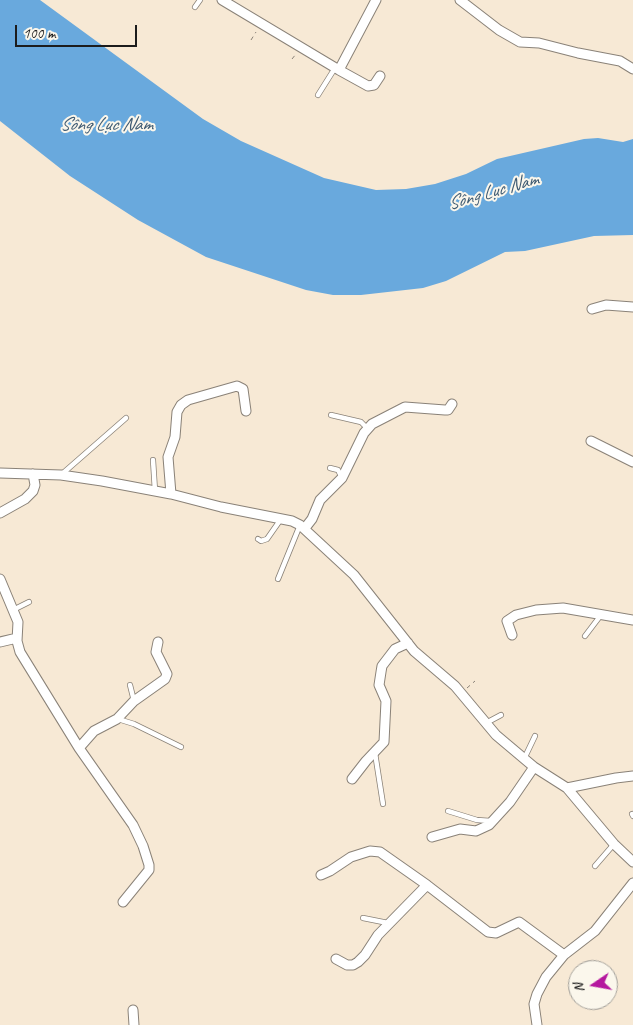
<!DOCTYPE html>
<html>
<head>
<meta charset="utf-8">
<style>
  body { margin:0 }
  #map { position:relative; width:633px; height:1025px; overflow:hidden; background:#f7e9d5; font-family:Caveat,sans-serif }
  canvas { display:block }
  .north { position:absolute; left:568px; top:960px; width:50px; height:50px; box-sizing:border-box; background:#fbf7ec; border:1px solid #a29f99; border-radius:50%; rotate:258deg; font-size:14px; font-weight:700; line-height:20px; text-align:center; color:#1c1c1c }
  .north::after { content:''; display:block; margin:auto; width:18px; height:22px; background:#b5179e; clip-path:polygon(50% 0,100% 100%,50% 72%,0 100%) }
  .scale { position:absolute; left:15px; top:25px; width:122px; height:22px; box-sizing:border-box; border:2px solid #1c1c1c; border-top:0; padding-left:6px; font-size:15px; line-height:18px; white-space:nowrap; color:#1c1c1c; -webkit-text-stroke:4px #fbf7ec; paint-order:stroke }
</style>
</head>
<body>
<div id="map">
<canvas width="633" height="1025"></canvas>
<div class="north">N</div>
<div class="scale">100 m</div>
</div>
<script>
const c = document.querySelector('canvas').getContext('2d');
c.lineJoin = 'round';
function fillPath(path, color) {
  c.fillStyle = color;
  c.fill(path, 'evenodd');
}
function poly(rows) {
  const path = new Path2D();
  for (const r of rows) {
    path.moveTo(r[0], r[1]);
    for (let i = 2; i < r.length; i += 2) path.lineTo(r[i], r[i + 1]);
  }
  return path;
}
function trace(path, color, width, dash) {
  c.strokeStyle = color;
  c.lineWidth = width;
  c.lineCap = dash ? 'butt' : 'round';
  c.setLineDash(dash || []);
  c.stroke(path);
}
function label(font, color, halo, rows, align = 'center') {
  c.font = font + ' Caveat,sans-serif';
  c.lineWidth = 4;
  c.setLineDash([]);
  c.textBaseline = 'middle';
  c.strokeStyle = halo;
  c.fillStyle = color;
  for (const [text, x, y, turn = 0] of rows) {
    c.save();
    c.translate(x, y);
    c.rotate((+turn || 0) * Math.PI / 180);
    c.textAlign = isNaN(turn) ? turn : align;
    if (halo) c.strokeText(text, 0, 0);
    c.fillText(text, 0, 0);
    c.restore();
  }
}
fillPath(poly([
  [0,0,40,0,203,119,241,141,324,178,376,190,406,189,435,184,466,174,497,159,584,139,598,138,623,142,633,139,633,235,594,236,525,251,505,252,446,281,423,288,361,295,333,295,306,290,206,257,138,220,70,176,0,121]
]), '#69a9dd');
const service = poly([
  [195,7,200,0],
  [318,95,335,68],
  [331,415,361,422,367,428],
  [153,460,155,491],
  [330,468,338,470,341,476],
  [62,474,126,418],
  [258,539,261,541,267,539,281,519],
  [278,579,300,525],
  [13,610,29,602],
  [585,636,601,615],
  [130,685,134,701],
  [118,719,134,724,181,747],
  [486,723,501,715],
  [375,753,383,804],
  [524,759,535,736],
  [448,811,477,820,491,821],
  [632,814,633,816],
  [595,866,614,844],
  [363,918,388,923]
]);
const minor = poly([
  [222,0,339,70,368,86,374,85,380,76],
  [460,0,499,30,520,42,539,43,578,53,620,61,633,69],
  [339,70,376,0],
  [592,309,606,305,633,307],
  [591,441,633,462],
  [0,473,61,475,102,481,171,494,221,507,292,521,300,525,354,575,414,651,455,686,496,735,534,767,567,788,614,844,633,862],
  [171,494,168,457,175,437,177,412,181,405,188,400,237,386,243,389,246,411],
  [0,513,25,499,33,491,35,485,33,474],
  [305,528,312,519,320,500,342,478,364,433,372,424,405,407,445,410,448,410,452,404],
  [0,579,18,622,17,641,20,652,79,748,133,825,143,846,149,865,149,870,123,902],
  [512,635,507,621,516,615,536,610,563,608,633,620],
  [0,642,17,638],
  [79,748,94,731,117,719,134,701,165,679,167,674,156,652,158,642],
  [352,779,366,761,384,742,386,701,379,685,381,672,382,666,395,649,408,643],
  [567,788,616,778,633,776],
  [432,837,460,829,476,831,489,825,510,802,534,767],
  [321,875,330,871,351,857,370,851,380,852,427,885,488,932,496,933,519,922,564,955],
  [336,959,347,965,353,965,358,962,365,955,378,935,427,885],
  [133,1010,134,1025],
  [537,1025,534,1004,537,994,546,977,564,955,595,931,633,883]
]);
trace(service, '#8a8278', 6);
trace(minor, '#8a8278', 11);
trace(poly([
  [251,40,256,32],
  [292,59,296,54],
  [467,688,475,681]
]), '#8a8278', 1, [4, 4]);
trace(service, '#fff', 4.5);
trace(minor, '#fff', 9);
label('italic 19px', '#3f5b73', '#fbf7ec', [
  ["Sông Lục Nam",106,125],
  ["Sông Lục Nam",493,192,-16]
]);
</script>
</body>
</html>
